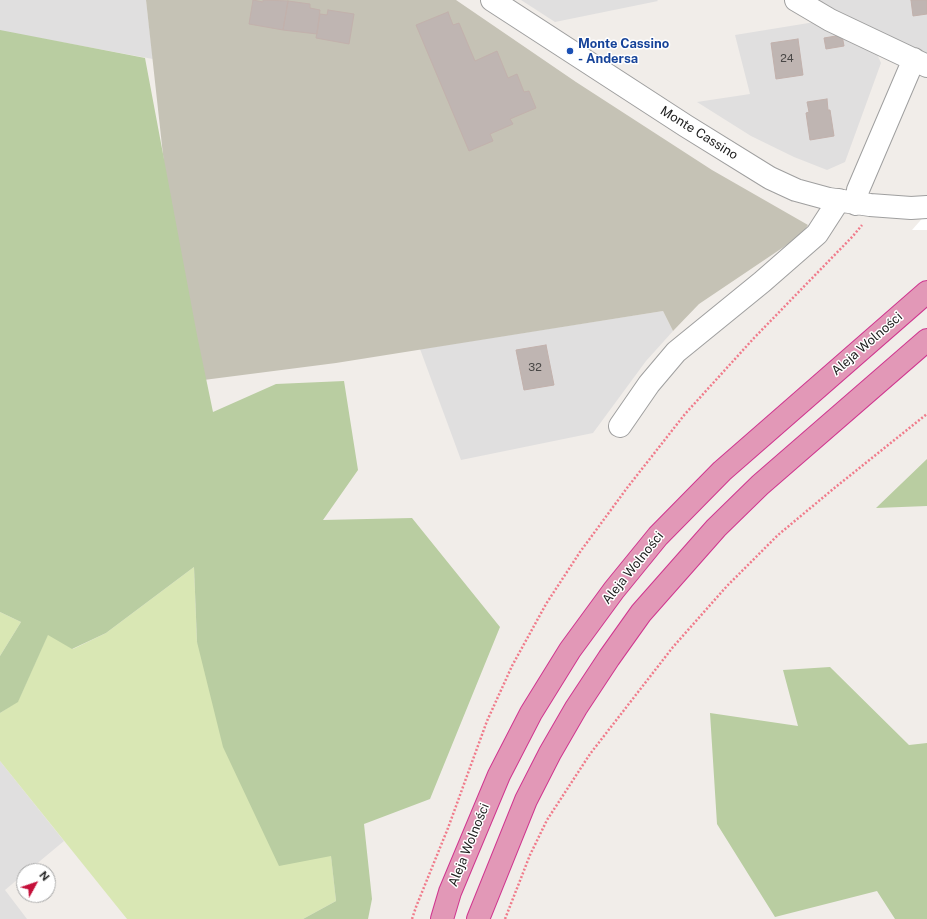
<!DOCTYPE html>
<html>
<head>
<meta charset="utf-8">
<style>
  body { margin:0 }
  #map { position:relative; width:927px; height:919px; overflow:hidden; background:#f1ede9; font-family:"Public Sans",sans-serif }
  canvas { display:block }
  .north { position:absolute; left:16px; top:863px; width:40px; height:40px; box-sizing:border-box; background:#fff; border:1px solid #a7a7a7; border-radius:50%; rotate:50deg; font-size:11px; font-weight:700; line-height:16px; text-align:center; color:#222 }
  .north::after { content:''; display:block; margin:auto; width:14px; height:18px; background:#c50f3a; clip-path:polygon(50% 0,100% 100%,50% 72%,0 100%) }
</style>
</head>
<body>
<div id="map">
<canvas width="927" height="919"></canvas>
<div class="north">N</div>
</div>
<script>
const c = document.querySelector('canvas').getContext('2d');
c.lineJoin = 'round';
function fillPath(path, color) {
  c.fillStyle = color;
  c.fill(path, 'evenodd');
}
function poly(rows) {
  const path = new Path2D();
  for (const r of rows) {
    path.moveTo(r[0], r[1]);
    for (let i = 2; i < r.length; i += 2) path.lineTo(r[i], r[i + 1]);
  }
  return path;
}
function trace(path, color, width, dash) {
  c.strokeStyle = color;
  c.lineWidth = width;
  c.lineCap = dash ? 'butt' : 'round';
  c.setLineDash(dash || []);
  c.stroke(path);
}
function label(font, color, halo, rows, align = 'center') {
  c.font = font + ' "Public Sans",sans-serif';
  c.lineWidth = 3;
  c.setLineDash([]);
  c.textBaseline = 'middle';
  c.strokeStyle = halo;
  c.fillStyle = color;
  for (const [text, x, y, turn = 0] of rows) {
    c.save();
    c.translate(x, y);
    c.rotate((+turn || 0) * Math.PI / 180);
    c.textAlign = isNaN(turn) ? turn : align;
    if (halo) c.strokeText(text, 0, 0);
    c.fillText(text, 0, 0);
    c.restore();
  }
}
fillPath(poly([
  [0,0,146,0,153,59,0,31],
  [521,0,657,0,658,1,555,22],
  [808,0,927,0,927,59],
  [821,21,874,47,881,63,845,162,827,170,794,157,751,136,697,102,750,94,735,35],
  [663,311,673,331,646,361,593,433,461,460,420,349],
  [0,761,64,841,28,871,24,871,24,874,5,890,27,919,0,919]
]), '#e0dfdf');
fillPath(poly([
  [146,0,456,0,576,82,712,170,808,225,800,236,699,304,673,331,663,311,336,363,188,382]
]), '#c5c2b5');
fillPath(poly([
  [194,567,197,642,331,855,336,901,303,919,127,919,0,761,0,713,18,701,48,634,73,649,106,633],
  [0,612,21,622,0,656]
]), '#d9e7b4');
fillPath(poly([
  [0,30,145,58,197,335,213,412,276,384,344,381,358,470,323,520,412,518,500,627,430,799,364,824,372,899,368,919,303,919,336,901,331,856,279,866,223,747,197,642,194,567,106,633,72,649,48,635,18,702,0,713,0,656,21,622,0,612],
  [927,459,927,506,876,508],
  [830,667,909,745,927,743,927,919,895,919,877,891,775,917,717,824,710,713,798,726,783,670]
]), '#b9cda1');
fillPath(poly([
  [927,213,927,230,912,230]
]), '#fff');
const building = poly([
  [253,0,263,2,263,0,288,1,283,30,249,24,253,0],
  [911,0,927,0,927,14,913,16,911,0],
  [288,1,310,4,310,8,320,10,317,34,283,30,288,1],
  [328,10,354,14,349,44,316,38,320,14,327,15,328,10],
  [448,12,453,25,459,23,475,61,497,51,508,78,517,74,524,92,529,91,536,108,510,119,513,124,490,134,493,141,469,151,416,25,448,12],
  [842,35,844,46,826,49,824,38,842,35],
  [798,39,803,75,776,79,771,43,798,39],
  [827,99,828,110,830,110,834,136,810,140,806,113,809,112,807,102,827,99],
  [546,345,554,385,524,390,516,350,546,345]
]);
fillPath(building, '#bfb5b2');
trace(building, '#c2b1ac', 1);
const minor = poly([
  [492,0,686,126,770,178,796,190,829,199,870,205,911,208,927,207],
  [796,0,830,20,927,66],
  [856,204,858,190,914,59],
  [620,426,649,384,676,352,762,282,817,234,839,200]
]);
const highway = poly([
  [442,919,450,892,499,775,531,713,570,650,614,590,658,536,722,471,927,292],
  [478,919,526,800,550,753,576,708,609,658,641,613,716,528,760,485,927,340]
]);
trace(minor, '#9f9f9f', 24);
trace(highway, '#cf368f', 24);
trace(poly([
  [412,919,416,907,448,828,487,721,512,666,546,604,580,552,627,488,685,414,754,338,853,236,862,225],
  [505,919,530,855,547,820,590,754,673,647,727,586,778,535,832,490,927,414]
]), '#f07b8b', 2.5, [2, 2]);
trace(minor, '#fff', 22);
trace(highway, '#e298b7', 22);
for (const [x, y, r, color] of [
  [570,51,4,"#1a4fb4"]
]) {
  const dot = new Path2D();
  dot.arc(x, y, r, 0, 2 * Math.PI);
  c.fillStyle = color;
  c.fill(dot);
  trace(dot, '#fff', 1.5);
}
label('11px', '#494746', null, [
  ["24",787,59],
  ["32",535,368]
]);
label('bold 13px', '#164399', '#fff', [
  ["Monte Cassino",578,44],
  ["- Andersa",578,59]
], 'left');
label('13px', '#222', '#fff', [
  ["Monte Cassino",699,133,32],
  ["Aleja Wolności",867,344,-41],
  ["Aleja Wolności",633,568,-51],
  ["Aleja Wolności",469,845,-68]
]);
</script>
</body>
</html>
